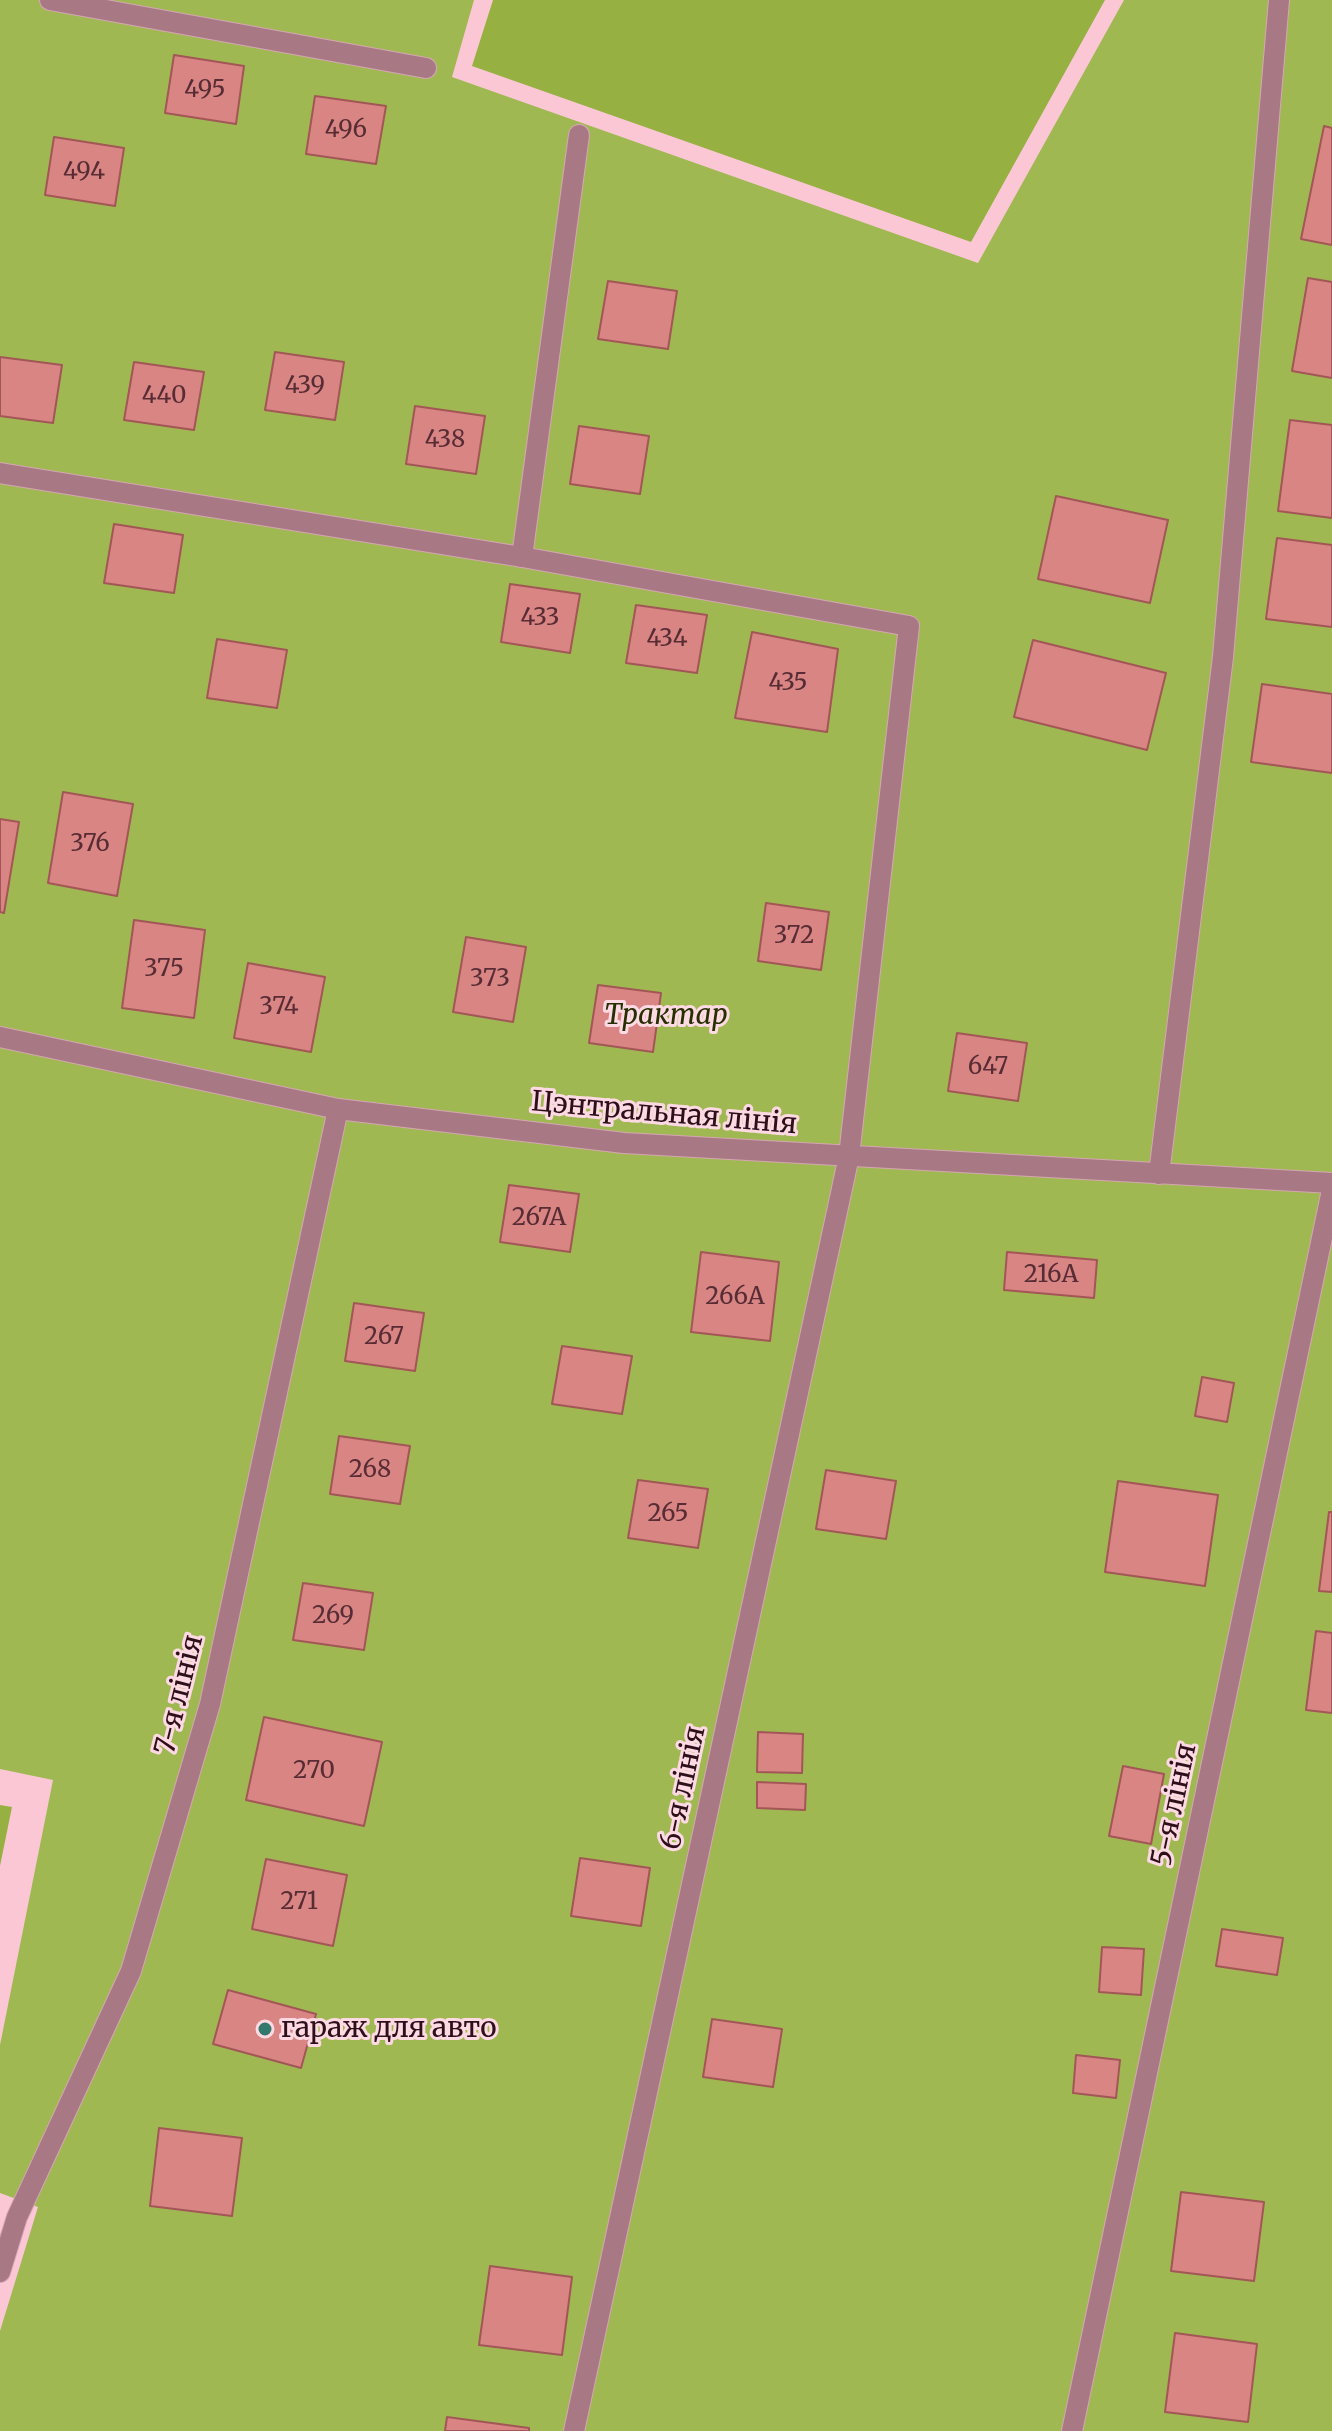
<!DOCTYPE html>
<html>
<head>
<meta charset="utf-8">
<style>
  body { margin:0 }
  canvas { display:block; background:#fbc7d5 }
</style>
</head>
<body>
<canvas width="1332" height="2431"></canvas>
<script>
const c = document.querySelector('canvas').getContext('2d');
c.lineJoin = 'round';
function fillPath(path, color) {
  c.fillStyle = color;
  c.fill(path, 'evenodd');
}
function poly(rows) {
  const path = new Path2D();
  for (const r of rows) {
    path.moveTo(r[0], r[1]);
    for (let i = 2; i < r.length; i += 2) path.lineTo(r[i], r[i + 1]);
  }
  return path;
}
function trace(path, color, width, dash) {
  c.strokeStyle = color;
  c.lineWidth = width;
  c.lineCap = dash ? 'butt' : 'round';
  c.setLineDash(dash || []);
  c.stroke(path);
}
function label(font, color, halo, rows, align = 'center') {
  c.font = font + ' Merriweather,serif';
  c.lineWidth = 6;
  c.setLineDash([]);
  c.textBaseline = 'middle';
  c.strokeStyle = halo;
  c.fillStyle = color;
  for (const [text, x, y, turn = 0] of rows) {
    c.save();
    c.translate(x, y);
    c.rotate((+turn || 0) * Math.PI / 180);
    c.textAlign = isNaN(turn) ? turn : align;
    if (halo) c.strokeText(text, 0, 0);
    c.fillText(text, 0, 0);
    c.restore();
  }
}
fillPath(poly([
  [0,0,474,0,452,77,978,263,1124,0,1332,0,1332,2431,0,2431,0,2331,38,2207,0,2193,0,2045,53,1780,0,1769]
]), '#a0b852');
fillPath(poly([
  [493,0,1105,0,971,242,472,66],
  [0,1805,12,1807,0,1866]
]), '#97b042');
const building = poly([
  [174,55,244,66,236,124,165,113,174,55],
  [315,96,386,106,376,164,306,154,315,96],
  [1324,126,1332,128,1332,245,1301,239,1324,126],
  [54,137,124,148,115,206,45,195,54,137],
  [1308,278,1332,282,1332,378,1292,371,1308,278],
  [608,281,677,291,668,349,598,339,608,281],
  [275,352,344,362,335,420,265,410,275,352],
  [0,357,62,365,53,423,0,416,0,357],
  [134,362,204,372,194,430,124,420,134,362],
  [415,406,485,416,476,474,406,464,415,406],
  [1290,420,1332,425,1332,518,1278,511,1290,420],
  [579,426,649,436,640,494,570,484,579,426],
  [1056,496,1168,520,1150,603,1038,579,1056,496],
  [114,524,183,535,174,593,104,583,114,524],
  [1277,538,1332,545,1332,627,1266,619,1277,538],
  [510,584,580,594,570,653,501,642,510,584],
  [636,605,707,615,697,673,626,663,636,605],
  [752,632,838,649,827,732,735,718,752,632],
  [217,639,287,650,277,708,207,698,217,639],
  [1033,640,1166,673,1147,750,1014,717,1033,640],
  [1262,684,1332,694,1332,773,1251,762,1262,684],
  [63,792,133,804,117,896,48,883,63,792],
  [0,819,19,822,4,913,0,912,0,819],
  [766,903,829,912,821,970,758,961,766,903],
  [134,920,205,930,194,1018,122,1008,134,920],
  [466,937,526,947,513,1022,453,1012,466,937],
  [248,963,325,977,311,1052,234,1038,248,963],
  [598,985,661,993,653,1052,589,1043,598,985],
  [957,1033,1027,1043,1018,1101,948,1091,957,1033],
  [509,1185,579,1194,570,1252,500,1242,509,1185],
  [701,1252,779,1262,770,1341,691,1332,701,1252],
  [1007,1252,1097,1260,1094,1298,1004,1290,1007,1252],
  [354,1303,424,1313,415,1371,345,1361,354,1303],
  [562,1346,632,1356,622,1414,552,1404,562,1346],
  [1202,1377,1234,1383,1227,1422,1195,1416,1202,1377],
  [339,1436,410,1446,400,1504,330,1494,339,1436],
  [826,1470,896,1481,886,1539,816,1529,826,1470],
  [638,1480,708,1489,698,1548,628,1538,638,1480],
  [1118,1481,1218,1495,1205,1586,1105,1572,1118,1481],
  [1329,1512,1332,1512,1332,1592,1319,1591,1329,1512],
  [303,1583,373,1593,364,1650,293,1640,303,1583],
  [1316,1631,1332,1633,1332,1713,1306,1710,1316,1631],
  [264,1717,382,1742,364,1826,246,1800,264,1717],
  [758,1732,803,1734,802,1773,757,1772,758,1732],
  [1123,1766,1164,1774,1151,1844,1109,1836,1123,1766],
  [757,1782,806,1784,805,1810,757,1808,757,1782],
  [580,1858,650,1868,641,1926,571,1916,580,1858],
  [266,1859,347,1875,333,1946,252,1929,266,1859],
  [1222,1929,1283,1938,1277,1975,1216,1966,1222,1929],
  [1102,1947,1144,1949,1141,1995,1099,1992,1102,1947],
  [228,1990,316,2014,301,2068,213,2044,228,1990],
  [712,2019,782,2029,773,2087,703,2077,712,2019],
  [1076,2055,1120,2060,1116,2098,1073,2093,1076,2055],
  [159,2128,242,2138,232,2216,150,2206,159,2128],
  [1181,2192,1264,2202,1254,2281,1171,2271,1181,2192],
  [490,2266,572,2277,562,2355,479,2345,490,2266],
  [1175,2333,1257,2344,1248,2422,1165,2412,1175,2333],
  [447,2417,529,2428,529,2431,445,2431,447,2417]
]);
fillPath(building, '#d88584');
trace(building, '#a35656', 2);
const lane = poly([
  [522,557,579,135]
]);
const street = poly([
  [50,0,426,68],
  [0,473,522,557,909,626,849,1156,574,2431],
  [0,1037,338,1109,624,1143,1332,1183],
  [1159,1174,1223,657,1279,0],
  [0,2272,17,2217,131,1971,210,1704,338,1109],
  [1072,2431,1332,1190]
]);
trace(lane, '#d6a6b3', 22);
trace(street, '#d6a6b3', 22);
trace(lane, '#a87885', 20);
trace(street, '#a87885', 20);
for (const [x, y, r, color] of [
  [265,2029,8,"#33786c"]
]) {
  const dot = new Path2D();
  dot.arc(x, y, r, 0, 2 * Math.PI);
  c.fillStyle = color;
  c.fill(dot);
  trace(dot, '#fddae3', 3);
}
label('24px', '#582c34', null, [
  ["495",205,90],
  ["496",346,130],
  ["494",84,172],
  ["439",305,386],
  ["440",164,396],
  ["438",445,440],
  ["433",540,618],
  ["434",667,639],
  ["435",788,683],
  ["376",90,844],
  ["372",794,936],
  ["375",164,969],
  ["373",490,979],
  ["374",279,1007],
  ["647",988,1067],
  ["267А",539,1218],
  ["216А",1051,1275],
  ["266А",735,1297],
  ["267",384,1337],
  ["268",370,1470],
  ["265",668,1514],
  ["269",333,1616],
  ["270",314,1771],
  ["271",299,1902]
]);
label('italic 28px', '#262f01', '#fddae3', [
  ["Трактар",666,1016]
]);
label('28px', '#2d0f1a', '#fddae3', [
  ["Цэнтральная лінія",664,1114,5],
  ["7-я лінія",180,1695,-76],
  ["6-я лінія",684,1788,-78],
  ["5-я лінія",1175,1805,-78]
]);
label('28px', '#2d0f1a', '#fddae3', [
  ["гараж для авто",281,2029]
], 'left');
</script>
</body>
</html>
